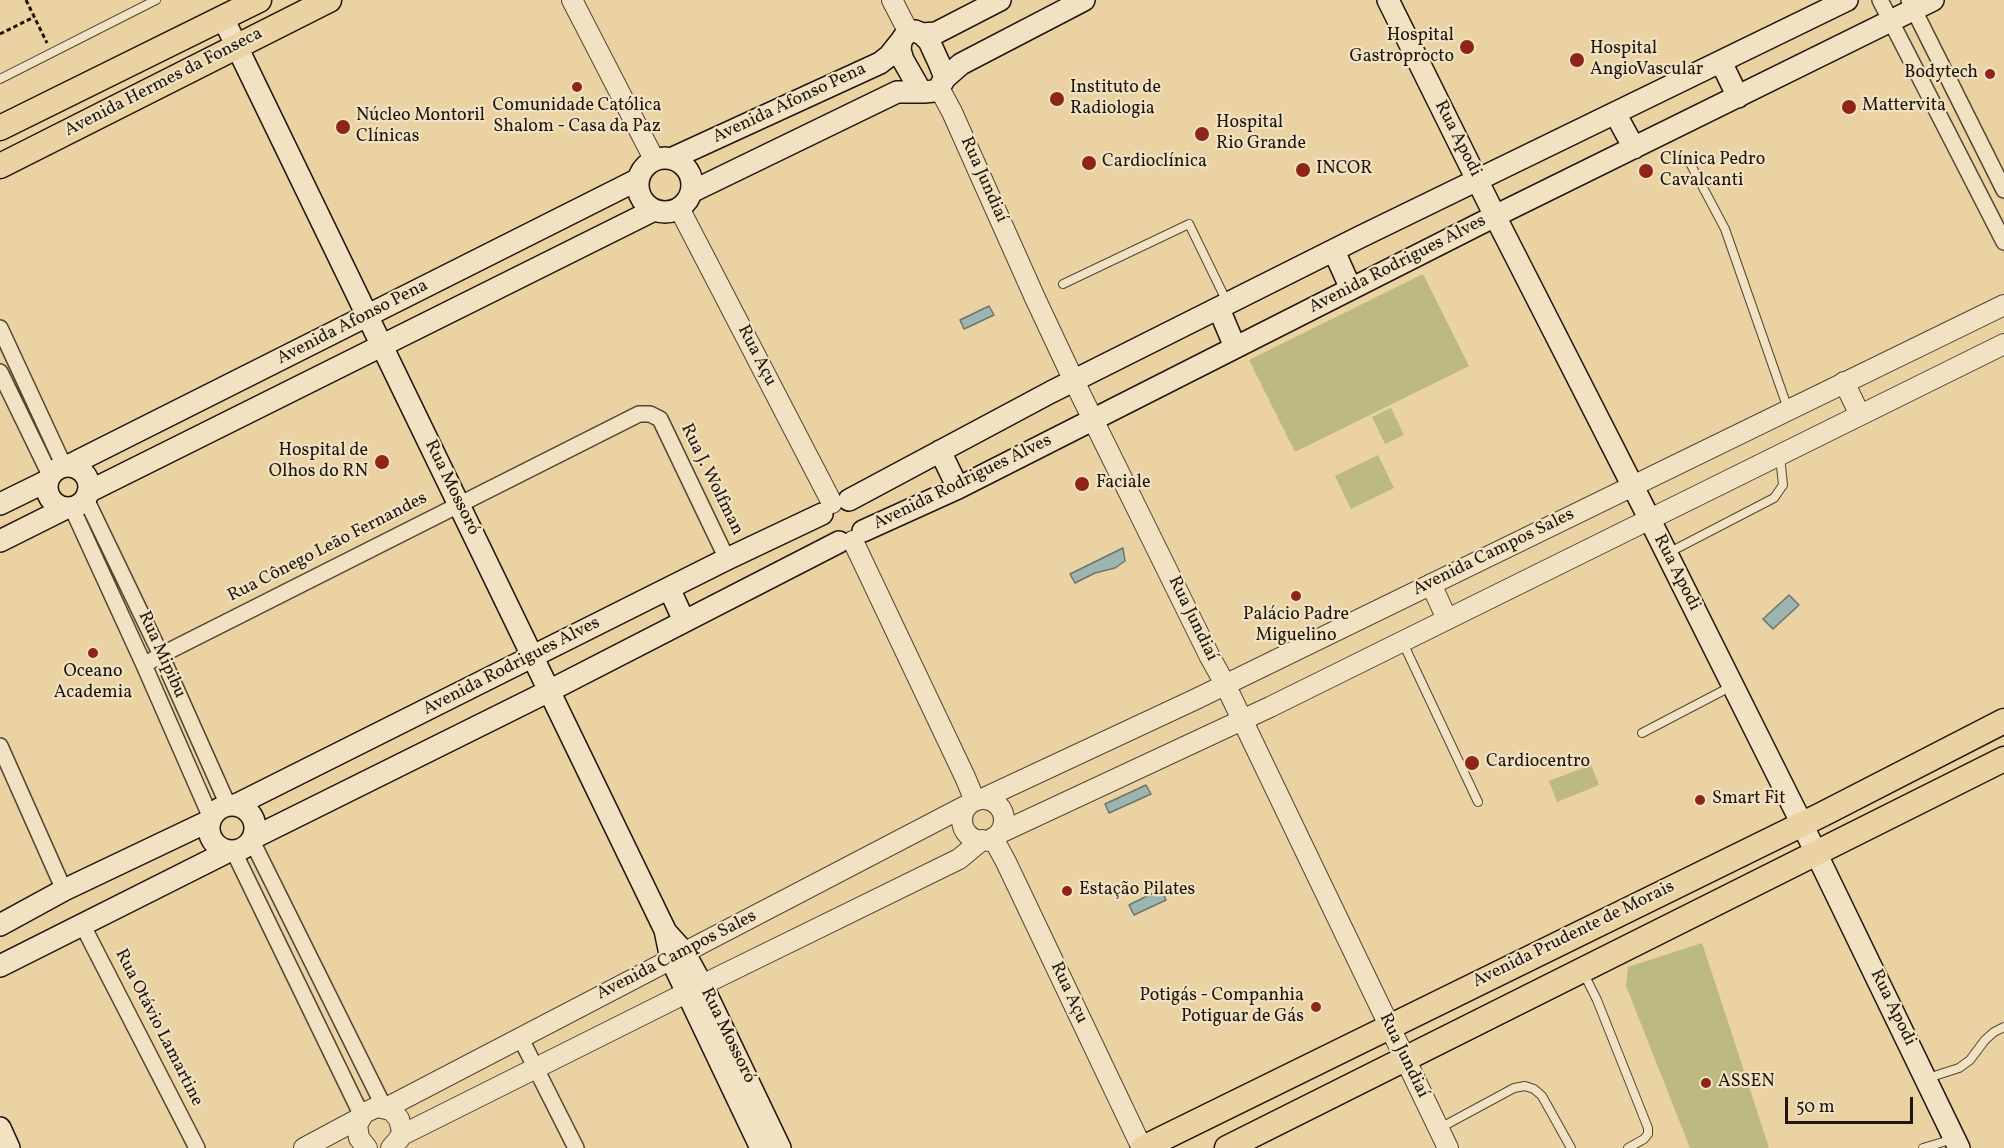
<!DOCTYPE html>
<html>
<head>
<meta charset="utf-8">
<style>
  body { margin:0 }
  #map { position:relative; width:2004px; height:1148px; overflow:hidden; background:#ead2a2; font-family:Vollkorn,serif }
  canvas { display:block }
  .scale { position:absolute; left:1785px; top:1097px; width:128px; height:27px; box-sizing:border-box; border:3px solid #21160c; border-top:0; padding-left:8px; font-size:18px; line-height:21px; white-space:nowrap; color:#21160c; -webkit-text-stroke:4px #f1e2c3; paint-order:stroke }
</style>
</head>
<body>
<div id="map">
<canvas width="2004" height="1148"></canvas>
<div class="scale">50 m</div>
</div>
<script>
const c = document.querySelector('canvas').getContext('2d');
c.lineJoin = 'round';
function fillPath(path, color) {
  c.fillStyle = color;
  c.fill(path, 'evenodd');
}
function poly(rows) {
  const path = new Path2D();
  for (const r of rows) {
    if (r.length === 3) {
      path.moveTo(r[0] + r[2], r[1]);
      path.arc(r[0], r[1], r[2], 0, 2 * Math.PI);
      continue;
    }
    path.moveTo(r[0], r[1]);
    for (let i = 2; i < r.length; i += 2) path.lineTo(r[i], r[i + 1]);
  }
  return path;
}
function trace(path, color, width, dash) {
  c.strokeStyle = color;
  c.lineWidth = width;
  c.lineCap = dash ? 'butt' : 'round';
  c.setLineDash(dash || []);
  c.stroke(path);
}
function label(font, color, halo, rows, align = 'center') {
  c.font = font + ' Vollkorn,serif';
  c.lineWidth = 4.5;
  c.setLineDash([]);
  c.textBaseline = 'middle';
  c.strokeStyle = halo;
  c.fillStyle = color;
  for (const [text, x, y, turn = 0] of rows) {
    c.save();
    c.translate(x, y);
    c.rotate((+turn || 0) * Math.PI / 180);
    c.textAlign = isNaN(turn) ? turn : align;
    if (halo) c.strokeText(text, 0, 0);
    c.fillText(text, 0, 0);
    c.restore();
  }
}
fillPath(poly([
  [1423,274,1469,366,1295,452,1249,360],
  [1391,408,1404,435,1385,444,1372,417],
  [1378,455,1394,488,1351,509,1335,476],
  [1591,765,1599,785,1557,802,1549,781],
  [1702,943,1732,1034,1769,1148,1690,1148,1626,986,1628,967]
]), '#bcba81');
const water = poly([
  [989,306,994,315,964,329,960,320,989,306],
  [1123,548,1125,561,1115,568,1095,573,1075,583,1070,574,1123,548],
  [1789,595,1799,605,1773,629,1763,619,1789,595],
  [1146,785,1151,794,1109,813,1105,804,1146,785],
  [1161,889,1166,900,1134,915,1129,905,1161,889]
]);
fillPath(water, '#9cb5b0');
trace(water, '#6b756e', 1.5);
const service = poly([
  [0,79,156,0],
  [1690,163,1725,229,1788,409],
  [1063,284,1189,224,1227,302],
  [1668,553,1774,498,1783,485,1780,456],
  [1403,643,1478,802],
  [1642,733,1732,686],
  [1583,972,1597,1000,1648,1128,1648,1134,1644,1139,1628,1148],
  [1928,1078,1959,1068,1970,1060,1985,1040,1994,1032,2004,1027],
  [1440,1128,1514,1088,1525,1086,1534,1089,1542,1096,1571,1148],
  [1923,1148,1953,1139]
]);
const minor = poly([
  [1880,0,2004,242],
  [1909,0,2004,190],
  [0,328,64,466],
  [0,372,50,475],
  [86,499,161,655,228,805],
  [72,508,144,665,211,818],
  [144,665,161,655,639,414,650,414,660,419,727,559],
  [0,746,64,890],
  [252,841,384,1107],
  [234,852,362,1116],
  [83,926,197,1148],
  [520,1037,576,1148]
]);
const tertiary = poly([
  [572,0,654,159],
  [892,0,908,31],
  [939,88,952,112,1035,298,1074,381,1210,657,1225,684,1448,1148],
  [679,208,832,503],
  [1844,382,1860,415],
  [853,541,965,777,975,801],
  [1431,584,1447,619],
  [982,799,1196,699,2004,305],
  [983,820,21],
  [1000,833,1270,707,2004,344],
  [993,838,1006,862,1142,1148],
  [386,1108,969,804],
  [400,1136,702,985,959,859,982,840],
  [304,1148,360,1118],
  [367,1148,359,1138,357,1125,364,1113,377,1107,391,1110,399,1119,402,1131,400,1138,391,1148]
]);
const secondary = poly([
  [1388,0,1495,216,1649,518,1802,824,1959,1148],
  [223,18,665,930,671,959,761,1148],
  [908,31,915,31,922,34,929,41,940,65,945,78,939,88,934,91,924,92,919,88,903,60,900,50,901,41,908,31],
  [922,34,936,33,1000,0],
  [1721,62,1738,97],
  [945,78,961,64,1084,0],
  [1615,113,1634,148],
  [665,185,27],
  [673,158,880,63,889,56,901,41],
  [691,192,897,92,924,92],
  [1334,251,1351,289],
  [1219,309,1235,347],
  [940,451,958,488],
  [70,465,637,180],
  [68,487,21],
  [88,492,654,210],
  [849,500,1051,392,1360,237,1847,0],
  [0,504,47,481],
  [863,531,958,488,1495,216,1933,0],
  [0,541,66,508],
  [669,588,684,621],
  [232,828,23],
  [236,805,727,559,822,514],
  [255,837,549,691,839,542],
  [0,925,64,890,209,821],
  [666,932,684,952,702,985,780,1148],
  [0,966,227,852],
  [0,1128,9,1148]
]);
const primary = poly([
  [0,128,259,0],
  [0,166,329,0],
  [1143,1148,1823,814,2004,721],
  [1227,1148,2004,759]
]);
trace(service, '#534532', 10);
trace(minor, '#534532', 18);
trace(tertiary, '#534532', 22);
trace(secondary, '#21160c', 24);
trace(primary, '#21160c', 27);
trace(poly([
  [26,0,47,43],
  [0,34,34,17]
]), '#21160c', 3, [4.5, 3]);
trace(service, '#f1e2c3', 8);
trace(minor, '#f1e2c3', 15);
trace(tertiary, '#f1e2c3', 20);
trace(secondary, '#f1e2c3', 21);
trace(primary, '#ead2a2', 24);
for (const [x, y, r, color] of [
  [1467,47,8,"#8f2418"],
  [1577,60,8,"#8f2418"],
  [1990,74,6,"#8f2418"],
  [577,87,6,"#8f2418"],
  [1057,99,8,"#8f2418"],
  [1849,107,8,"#8f2418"],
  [343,127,8,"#8f2418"],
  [1202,134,8,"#8f2418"],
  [1089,163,8,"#8f2418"],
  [1303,170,8,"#8f2418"],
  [1646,171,8,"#8f2418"],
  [382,462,8,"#8f2418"],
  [1082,484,8,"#8f2418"],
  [1296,596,6,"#8f2418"],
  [93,653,6,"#8f2418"],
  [1472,763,8,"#8f2418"],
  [1700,800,6,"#8f2418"],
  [1067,891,6,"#8f2418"],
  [1316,1007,6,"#8f2418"],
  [1706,1083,6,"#8f2418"]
]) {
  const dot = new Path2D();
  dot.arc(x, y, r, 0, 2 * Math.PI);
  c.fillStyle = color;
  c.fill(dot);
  trace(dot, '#f1e2c3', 2);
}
label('18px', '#21160c', '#f1e2c3', [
  ["Hospital",1454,37,"right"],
  ["Gastroprocto",1454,58,"right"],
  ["Hospital",1590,50],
  ["AngioVascular",1590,71],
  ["Bodytech",1978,74,"right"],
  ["Instituto de",1070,89],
  ["Radiologia",1070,110],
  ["Comunidade Católica",577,107,"center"],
  ["Shalom - Casa da Paz",577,128,"center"],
  ["Mattervita",1862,107],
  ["Núcleo Montoril",356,117],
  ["Clínicas",356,138],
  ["Hospital",1216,124],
  ["Rio Grande",1216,145],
  ["Clínica Pedro",1660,161],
  ["Cavalcanti",1660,182],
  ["Cardioclínica",1102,163],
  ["INCOR",1316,170],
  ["Hospital de",368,452,"right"],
  ["Olhos do RN",368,473,"right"],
  ["Faciale",1096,484],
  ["Palácio Padre",1296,616,"center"],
  ["Miguelino",1296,637,"center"],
  ["Oceano",93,673,"center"],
  ["Academia",93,694,"center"],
  ["Cardiocentro",1486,763],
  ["Smart Fit",1712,800],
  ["Estação Pilates",1079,891],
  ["Potigás - Companhia",1304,997,"right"],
  ["Potiguar de Gás",1304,1018,"right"],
  ["ASSEN",1718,1083]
], 'left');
label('18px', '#21160c', '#f1e2c3', [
  ["Avenida Hermes da Fonseca",164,83,-27],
  ["Avenida Afonso Pena",790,104,-25],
  ["Rua Apodi",1457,139,63],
  ["Rua Jundiaí",983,180,66],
  ["Avenida Rodrigues Alves",1398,265,-27],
  ["Avenida Afonso Pena",353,323,-27],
  ["Rua Açu",756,356,63],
  ["Rua J. Wolfman",711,480,64],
  ["Avenida Rodrigues Alves",963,483,-26],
  ["Rua Mossoró",451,488,64],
  ["Rua Cônego Leão Fernandes",328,548,-27],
  ["Avenida Campos Sales",1494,553,-26],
  ["Rua Apodi",1676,573,63],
  ["Rua Jundiaí",1192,619,64],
  ["Rua Mipibu",161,655,66],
  ["Avenida Rodrigues Alves",512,667,-27],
  ["Avenida Prudente de Morais",1574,935,-26],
  ["Avenida Campos Sales",677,956,-27],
  ["Rua Açu",1068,993,65],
  ["Rua Apodi",1892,1008,64],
  ["Rua Otávio Lamartine",158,1028,63],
  ["Rua Mossoró",727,1036,64],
  ["Rua Jundiaí",1403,1056,64]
]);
</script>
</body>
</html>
